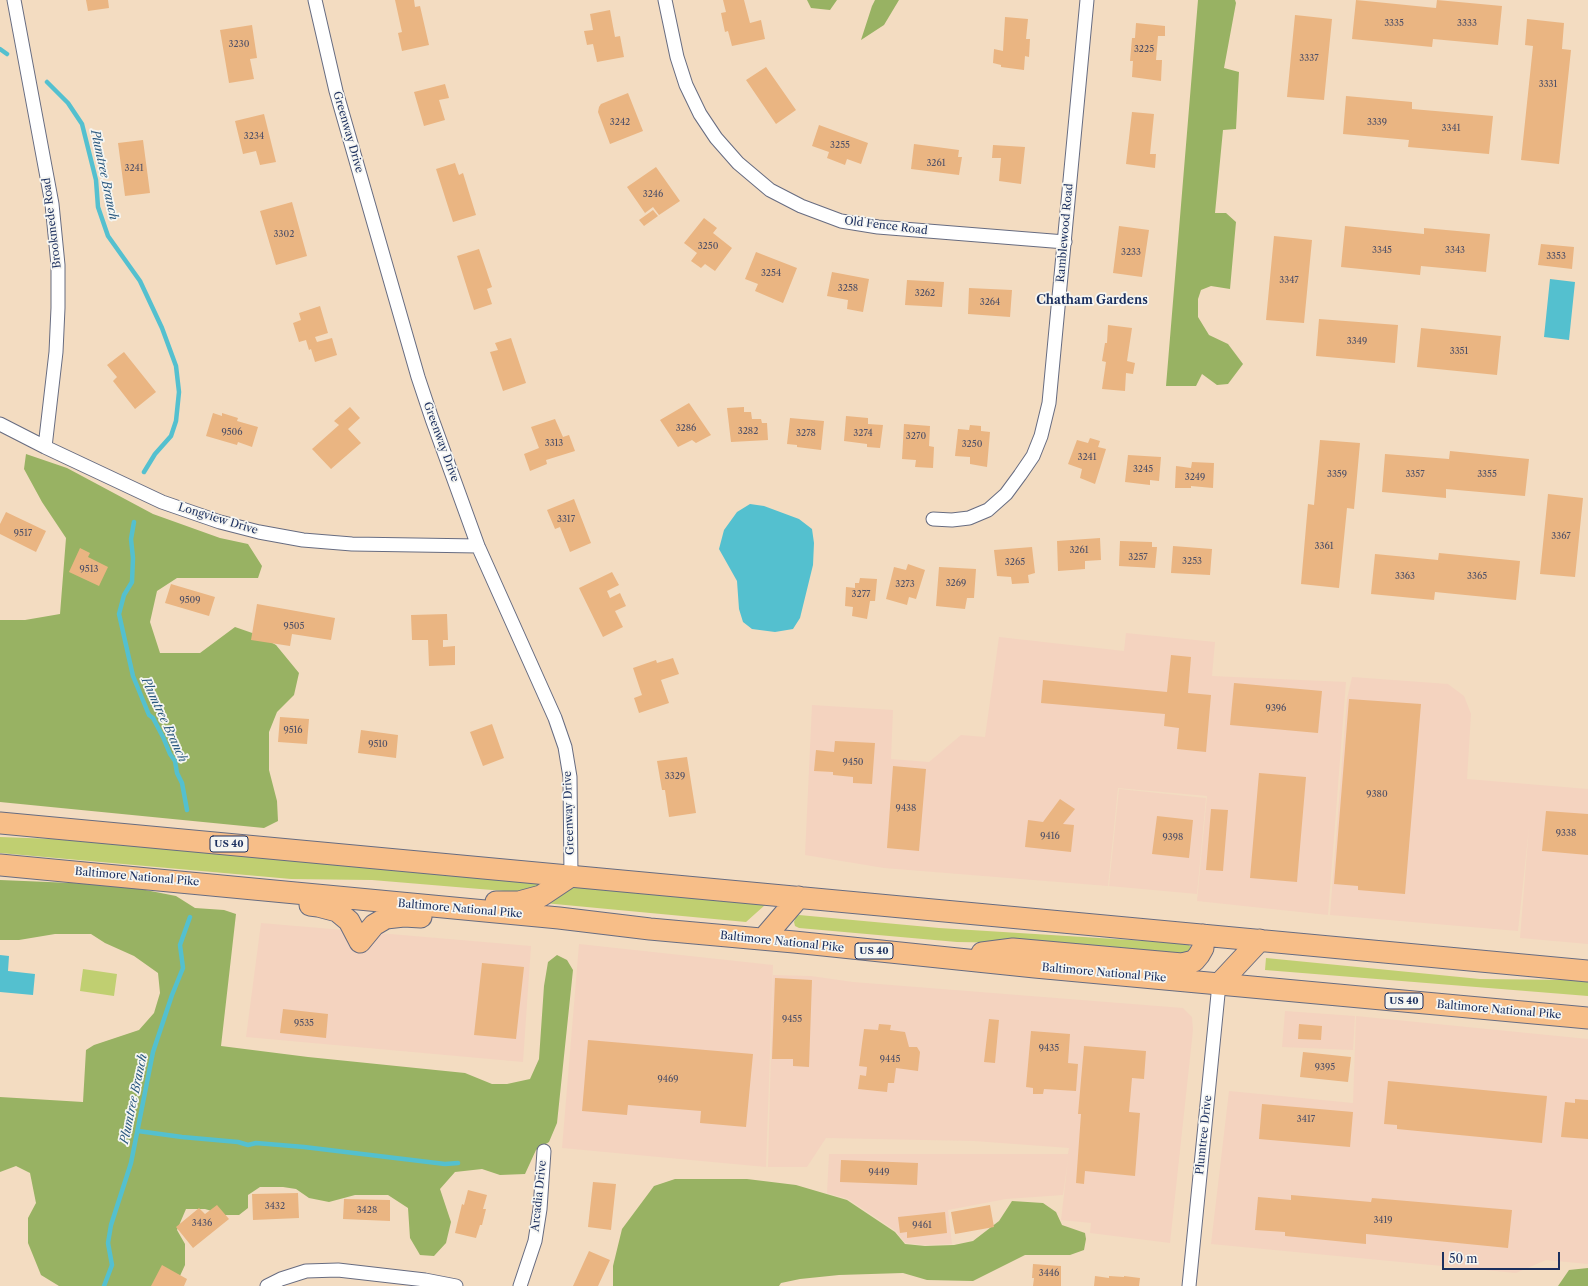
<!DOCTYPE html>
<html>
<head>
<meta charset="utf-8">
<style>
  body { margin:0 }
  #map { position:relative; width:1588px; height:1286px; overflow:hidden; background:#f3dcc1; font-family:"Libre Caslon Text",serif }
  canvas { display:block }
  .scale { position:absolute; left:1442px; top:1252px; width:118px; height:18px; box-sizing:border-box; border:2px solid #1b2f5e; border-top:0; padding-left:5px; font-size:12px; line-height:14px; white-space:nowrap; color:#1b2f5e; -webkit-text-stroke:3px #f6f6f2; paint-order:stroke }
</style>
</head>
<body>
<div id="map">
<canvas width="1588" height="1286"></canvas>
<div class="scale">50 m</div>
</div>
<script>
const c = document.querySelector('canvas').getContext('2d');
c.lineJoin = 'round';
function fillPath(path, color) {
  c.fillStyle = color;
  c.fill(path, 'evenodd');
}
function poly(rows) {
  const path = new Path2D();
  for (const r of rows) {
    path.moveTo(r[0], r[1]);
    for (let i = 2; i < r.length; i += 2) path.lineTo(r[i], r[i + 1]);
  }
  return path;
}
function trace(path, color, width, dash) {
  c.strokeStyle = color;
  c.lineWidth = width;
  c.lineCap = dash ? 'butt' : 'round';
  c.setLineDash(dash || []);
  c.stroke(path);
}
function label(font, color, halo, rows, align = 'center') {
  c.font = font + ' "Libre Caslon Text",serif';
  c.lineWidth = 3.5;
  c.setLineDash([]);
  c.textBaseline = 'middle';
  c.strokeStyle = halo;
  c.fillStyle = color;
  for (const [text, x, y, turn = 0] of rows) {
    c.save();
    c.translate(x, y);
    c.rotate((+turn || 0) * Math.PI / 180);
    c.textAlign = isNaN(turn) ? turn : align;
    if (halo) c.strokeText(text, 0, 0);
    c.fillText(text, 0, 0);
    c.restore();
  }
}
fillPath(poly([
  [1126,633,1215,642,1212,676,1346,682,1328,915,1197,901,1207,796,1118,788,1108,886,884,868,805,855,812,705,893,710,891,759,929,762,961,735,985,737,999,637,1124,651],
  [1352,677,1448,684,1464,696,1471,714,1467,779,1588,789,1588,944,1520,938,1529,827,1518,931,1330,915,1347,699],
  [1119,789,1206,798,1197,894,1109,886],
  [261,923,531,946,523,1062,246,1037],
  [579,944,773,965,766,1167,562,1148],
  [773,975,811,976,853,982,1183,1008,1192,1017,1193,1030,1170,1243,1090,1233,1091,1223,1061,1220,1068,1160,1063,1195,1006,1199,948,1210,952,1244,924,1245,905,1243,896,1231,848,1199,827,1193,829,1154,1068,1154,1069,1148,974,1141,826,1138,807,1167,768,1167],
  [1285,1011,1355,1016,1353,1050,1282,1047],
  [1356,1016,1588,1039,1588,1264,1546,1260,1516,1273,1211,1244,1229,1091,1353,1103]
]), '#f4d3bf');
fillPath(poly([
  [0,837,55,839,538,882,539,884,537,887,516,892,372,880,291,879,0,853],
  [569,886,765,905,746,922,544,903],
  [799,915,939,928,1179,943,1188,944,1191,947,1190,953,1184,956,1018,943,957,942,799,928,795,926,794,922,796,917],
  [1266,958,1480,979,1570,980,1588,981,1588,996,1265,970],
  [83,969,117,974,114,996,80,991]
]), '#c0cf71');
fillPath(poly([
  [807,0,837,0,830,10,811,8],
  [875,0,899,0,884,25,861,40,872,6],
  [1198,0,1235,0,1236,3,1224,68,1239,72,1236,129,1223,130,1215,213,1226,213,1236,222,1230,289,1211,286,1201,290,1198,299,1198,317,1209,335,1228,344,1243,364,1228,384,1217,385,1202,374,1196,386,1166,386],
  [26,454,67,468,153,514,220,538,248,544,262,566,258,578,177,578,157,591,150,622,160,653,200,653,235,627,258,635,276,645,299,673,294,695,277,712,269,732,269,770,277,801,278,821,264,828,0,802,0,620,25,620,60,614,66,538,42,502,24,469],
  [0,880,120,885,176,896,195,908,224,910,236,914,221,1046,308,1057,465,1073,492,1084,507,1084,530,1079,539,1059,544,986,548,962,557,955,567,960,573,970,557,1123,549,1142,536,1150,525,1174,500,1175,482,1169,455,1172,440,1189,451,1222,446,1243,434,1256,420,1255,410,1238,408,1208,388,1195,355,1195,329,1202,309,1198,296,1189,283,1187,260,1187,248,1195,248,1208,239,1215,225,1215,205,1209,186,1209,177,1230,185,1244,185,1265,179,1278,158,1286,59,1286,41,1275,28,1243,28,1218,36,1203,30,1173,16,1166,0,1172,0,1097,83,1102,86,1050,94,1045,139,1030,154,1013,160,993,158,973,134,956,105,943,91,934,55,934,19,940,0,940],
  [675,1179,747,1179,796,1185,847,1200,895,1232,905,1244,925,1246,954,1245,973,1241,999,1221,1012,1201,1043,1203,1056,1212,1062,1225,1085,1233,1086,1239,1084,1250,1070,1255,1025,1255,973,1281,927,1280,903,1273,839,1275,800,1279,781,1283,779,1286,613,1286,613,1266,622,1229,654,1186],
  [1588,1268,1588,1286,1558,1286,1569,1270]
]), '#98b263');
fillPath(poly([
  [1550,279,1575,282,1569,340,1544,337],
  [750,504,764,506,799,519,812,529,814,543,813,565,800,618,793,629,775,632,752,629,743,622,739,609,737,581,719,549,724,530,737,512],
  [0,955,9,956,8,971,35,974,33,995,0,992]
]), '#54c0cf');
trace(poly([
  [0,49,7,54],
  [47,82,68,103,82,124,96,180,98,207,108,236,140,281,162,328,176,366,179,392,176,421,171,436,155,454,144,472],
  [134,522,131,539,133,558,132,582,124,595,119,614,133,676,149,715,153,718,163,737,170,754,175,761,177,773,182,783,187,810],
  [138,1131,182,1137,238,1142,248,1145,256,1143,304,1147,445,1164,458,1163],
  [104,1286,112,1265,108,1243,111,1225,131,1163,153,1052,172,995,183,968,180,945,190,917]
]), '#54c0cf', 4.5);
fillPath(poly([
  [86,0,108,0,109,8,88,11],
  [395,0,414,0,415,7,420,6,429,45,402,51,398,33,402,32],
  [723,0,744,0,750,23,761,20,765,39,732,46,728,31,725,32,721,13,726,12],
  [1356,0,1436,8,1437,0,1502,6,1498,45,1433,39,1432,47,1352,39],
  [610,10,615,37,620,36,624,57,597,62,593,44,587,45,584,31,593,30,590,14],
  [1295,15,1332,19,1324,100,1287,97],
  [1005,17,1028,19,1026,39,1030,39,1029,57,1025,56,1024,70,1001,67,1001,65,993,63,994,49,1003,51],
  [1527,19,1564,23,1562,49,1571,50,1559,164,1521,160,1533,46,1525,45],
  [1136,23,1165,26,1165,36,1158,36,1156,60,1162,60,1161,81,1132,77,1133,61,1130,61,1132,38,1135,38],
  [252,25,257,58,250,59,254,79,229,83,220,30],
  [766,67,796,110,776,124,746,80],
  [445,84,449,98,439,100,445,120,424,126,414,92],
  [628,93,643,131,610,144,598,112,599,107,601,104],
  [1346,96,1412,102,1412,109,1493,116,1489,154,1408,147,1409,140,1343,134],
  [1132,112,1154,114,1150,154,1156,154,1155,168,1126,164],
  [264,114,276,162,260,165,256,151,243,154,235,121],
  [819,125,868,143,861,164,847,159,845,165,827,158,829,152,812,146],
  [143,140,150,193,125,196,118,143],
  [914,144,959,150,958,157,962,157,959,175,911,169],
  [993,145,1025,147,1021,184,999,181,1001,158,992,158],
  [455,163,459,175,463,173,476,215,453,222,436,169],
  [656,167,680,201,659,215,653,207,645,213,627,187],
  [292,202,307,256,276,265,260,211],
  [653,210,658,216,644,226,639,220],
  [704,218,717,228,713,233,732,248,715,271,705,264,701,268,691,261,697,253,684,243],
  [1119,226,1149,230,1142,277,1113,273],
  [1345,226,1424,234,1424,228,1490,234,1486,272,1421,266,1420,275,1341,267],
  [1274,236,1312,240,1304,323,1266,320],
  [1541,244,1574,247,1572,269,1538,265],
  [479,249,492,287,487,289,492,304,474,310,457,256],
  [756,252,797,268,783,303,755,291,758,284,745,279],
  [832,272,869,279,863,312,847,309,848,300,827,296],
  [907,280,944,282,942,307,905,305],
  [969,288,1012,290,1010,317,968,314],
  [320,306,328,333,315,337,317,342,332,338,337,355,315,362,311,349,309,350,306,340,299,342,293,323,301,320,299,313],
  [1319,319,1398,325,1395,363,1316,356],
  [1108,325,1132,328,1127,361,1135,363,1133,374,1126,373,1125,391,1102,389,1106,362,1102,361,1105,343,1107,343],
  [1421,328,1501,336,1497,375,1417,367],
  [511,338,526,383,503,391,490,352,498,350,495,343],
  [124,352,156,392,135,409,113,381,117,377,107,365],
  [689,403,711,435,696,443,692,440,678,447,660,420],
  [350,407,360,418,348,429,361,443,331,469,312,449,339,425,334,421],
  [744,407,744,412,751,412,752,419,761,419,762,423,767,423,768,440,731,442,727,408],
  [213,413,222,416,222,413,238,418,237,421,258,427,252,447,238,442,237,445,206,436],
  [846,416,868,418,868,424,883,425,880,448,867,447,867,444,844,441],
  [790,418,824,421,821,450,797,447,797,445,787,444],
  [555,419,563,437,569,435,575,451,546,460,547,464,530,471,524,454,539,448,531,427],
  [904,424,930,426,929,446,934,447,933,468,915,467,916,460,902,459],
  [970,425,981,426,981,431,990,432,987,467,970,464,970,457,955,456,958,429,969,430],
  [1090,438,1100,441,1098,447,1106,449,1095,484,1080,478,1082,469,1068,464,1077,440,1088,443],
  [1320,440,1360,443,1354,509,1347,508,1339,588,1301,584,1308,504,1314,505],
  [1450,451,1529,459,1525,496,1446,489,1446,498,1382,492,1385,454,1449,459],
  [1128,455,1161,457,1159,481,1150,480,1150,485,1125,482],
  [1192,462,1214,463,1213,488,1191,486,1191,488,1175,488,1176,466,1191,468],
  [1548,494,1583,498,1575,577,1540,574],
  [574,499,591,543,570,552,560,527,555,529,547,510],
  [6,512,46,531,36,552,0,534,0,524],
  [1100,538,1101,560,1085,561,1085,569,1058,571,1057,541],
  [1120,541,1152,542,1152,547,1157,547,1155,568,1119,566],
  [1173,546,1212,549,1210,575,1171,573],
  [1032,547,1035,573,1028,575,1029,583,1012,584,1011,577,997,576,994,550],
  [80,548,90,553,88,557,108,567,99,586,69,572],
  [1439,553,1520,561,1516,600,1435,592,1434,600,1371,594,1375,554,1438,560],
  [908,564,925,570,916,599,909,597,907,605,886,599,894,567,906,570],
  [939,567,976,569,974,598,967,598,965,609,936,606],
  [612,572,619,585,607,591,610,598,620,593,626,606,615,611,623,627,603,637,579,588],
  [860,578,877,579,875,601,870,601,867,619,852,616,853,607,845,606,846,587,855,588,855,583,859,583],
  [171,584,215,597,209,616,165,603],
  [257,604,335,618,331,640,292,634,290,646,251,640],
  [447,614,448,640,443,640,443,647,455,646,455,665,429,666,428,640,412,640,411,615],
  [1171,655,1191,657,1188,693,1211,695,1206,752,1177,749,1179,728,1164,726,1165,714,1041,703,1043,680,1167,692],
  [673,658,679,674,661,680,669,703,639,713,634,698,642,695,633,668,656,660,657,663],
  [1234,683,1322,691,1318,733,1230,725],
  [1349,699,1421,704,1405,894,1358,890,1358,886,1334,884],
  [280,717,309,719,307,744,278,742],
  [492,724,504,758,483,766,470,732],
  [361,730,398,735,396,758,358,753],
  [835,741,875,743,872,784,853,783,853,777,833,775,833,772,814,771,816,750,834,752],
  [687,757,696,813,669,817,665,790,662,790,657,761],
  [893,766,926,769,919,851,887,848],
  [1259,773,1306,777,1297,882,1250,878],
  [1060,799,1075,809,1063,824,1074,825,1071,852,1025,847,1028,820,1043,822],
  [1211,809,1228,810,1223,871,1206,870],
  [1546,811,1588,814,1588,855,1542,851],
  [1157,816,1193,820,1189,858,1152,854],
  [482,963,524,967,516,1039,474,1035],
  [775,978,812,980,809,1067,793,1066,793,1059,772,1059],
  [283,1009,328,1014,326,1038,280,1033],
  [989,1019,999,1020,995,1063,984,1062],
  [879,1024,891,1025,890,1030,905,1032,909,1047,917,1047,920,1052,918,1071,896,1068,894,1083,888,1083,887,1092,858,1089,860,1075,866,1076,867,1067,859,1066,864,1029,878,1030],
  [1299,1024,1322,1026,1321,1040,1298,1039],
  [1031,1031,1070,1034,1068,1063,1078,1064,1076,1091,1044,1089,1043,1094,1033,1094,1033,1088,1026,1087],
  [588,1040,753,1054,746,1127,700,1123,701,1111,628,1105,627,1115,582,1111],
  [1084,1046,1146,1051,1144,1079,1132,1078,1129,1112,1140,1113,1135,1176,1085,1171,1084,1184,1076,1183,1081,1114,1078,1114],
  [1303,1052,1351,1057,1348,1082,1300,1077],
  [1388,1081,1547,1096,1542,1143,1397,1129,1397,1125,1384,1124],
  [1575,1099,1588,1100,1588,1139,1561,1137,1565,1102,1575,1103],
  [1262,1104,1353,1112,1350,1147,1259,1139],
  [841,1160,918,1163,917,1185,840,1182],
  [593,1182,616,1184,611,1230,588,1227],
  [468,1190,487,1195,483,1209,486,1209,482,1225,480,1225,476,1238,455,1233,462,1204,464,1205],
  [298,1193,299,1218,253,1220,252,1194],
  [1291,1195,1371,1202,1372,1198,1512,1210,1508,1248,1366,1234,1366,1244,1285,1236,1285,1232,1255,1230,1258,1197,1291,1200],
  [344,1199,390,1200,390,1221,343,1219],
  [217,1205,229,1219,193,1248,176,1227,199,1208,205,1214],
  [990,1205,994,1227,955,1234,951,1212],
  [945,1212,947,1233,907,1238,907,1232,900,1233,898,1217],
  [589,1251,610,1260,598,1286,573,1286],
  [1033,1264,1061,1266,1061,1286,1033,1286,1034,1278,1032,1278],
  [162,1265,187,1279,184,1286,151,1286],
  [1095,1276,1109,1278,1109,1276,1124,1277,1124,1276,1140,1278,1139,1286,1094,1286]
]), '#eab582');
const minor = poly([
  [14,0,52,204,58,265,58,308,56,352,45,447],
  [315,0,336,91,418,377,432,419,478,546,555,718,565,747,570,777,571,876],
  [665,0,677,57,686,85,700,114,716,138,738,163,770,190,801,206,841,221,878,227,1065,242],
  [0,424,45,447,162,502,220,522,259,532,303,540,352,544,478,546],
  [933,519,952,520,969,518,988,510,1006,494,1020,475,1033,456,1041,436,1049,403,1087,0],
  [267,1286,281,1279,306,1271,338,1270,425,1280,456,1286],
  [520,1286,535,1241,540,1209,544,1151],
  [1189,1286,1219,984]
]);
const primary = poly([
  [0,823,1588,971],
  [0,865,559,918,650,929,794,942,1035,967,1588,1018],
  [496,902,519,902,541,896,571,876],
  [310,905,318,906,337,911,349,921,360,942,374,925,386,918,404,916,421,917],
  [763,939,799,897],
  [982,953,1013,949,1182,964,1194,961,1199,955,1203,948,1203,935],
  [1219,984,1260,940]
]);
trace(minor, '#676c81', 15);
trace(primary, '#676c81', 23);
trace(minor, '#fff', 13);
trace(primary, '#f7be88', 21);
label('9px', '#4f5067', null, [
  ["3335",1394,23],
  ["3333",1467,23],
  ["3230",239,44],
  ["3225",1144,49],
  ["3337",1309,58],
  ["3331",1548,84],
  ["3242",620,122],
  ["3339",1377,122],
  ["3341",1451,128],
  ["3234",254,136],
  ["3255",840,145],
  ["3261",936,163],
  ["3241",134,168],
  ["3246",653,194],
  ["3302",284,234],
  ["3250",708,246],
  ["3345",1382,250],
  ["3343",1455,250],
  ["3233",1131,252],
  ["3353",1556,256],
  ["3254",771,273],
  ["3347",1289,280],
  ["3258",848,288],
  ["3262",925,293],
  ["3264",990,302],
  ["3349",1357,341],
  ["3351",1459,351],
  ["3286",686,428],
  ["3282",748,431],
  ["9506",232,432],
  ["3278",806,433],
  ["3274",863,433],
  ["3270",916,436],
  ["3313",554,443],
  ["3250",972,444],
  ["3241",1087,457],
  ["3245",1143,469],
  ["3359",1337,474],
  ["3357",1415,474],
  ["3355",1487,474],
  ["3249",1195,477],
  ["3317",566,519],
  ["9517",23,533],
  ["3367",1561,536],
  ["3361",1324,546],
  ["3261",1079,550],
  ["3257",1138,557],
  ["3253",1192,561],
  ["3265",1015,562],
  ["9513",89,569],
  ["3363",1405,576],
  ["3365",1477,576],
  ["3269",956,583],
  ["3273",905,584],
  ["3277",861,594],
  ["9509",190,600],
  ["9505",294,626],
  ["9396",1276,708],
  ["9516",293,730],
  ["9510",378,744],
  ["9450",853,762],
  ["3329",675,776],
  ["9380",1377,794],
  ["9438",906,808],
  ["9338",1566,833],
  ["9416",1050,836],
  ["9398",1173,837],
  ["9455",792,1019],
  ["9535",304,1023],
  ["9435",1049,1048],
  ["9445",890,1059],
  ["9395",1325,1067],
  ["9469",668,1079],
  ["3417",1306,1119],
  ["9449",879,1172],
  ["3432",275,1206],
  ["3428",367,1210],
  ["3419",1383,1220],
  ["3436",202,1223],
  ["9461",922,1225],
  ["3446",1049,1273]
]);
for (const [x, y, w] of [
  [229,844,38],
  [874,951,38],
  [1404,1001,38]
]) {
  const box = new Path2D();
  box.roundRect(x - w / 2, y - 8, w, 16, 3);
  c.fillStyle = '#f6f6f2';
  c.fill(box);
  trace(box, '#1b2f5e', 1);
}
label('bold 10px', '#1b2f5e', null, [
  ["US 40",229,844],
  ["US 40",874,951],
  ["US 40",1404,1001]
]);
label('11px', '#1b2f5e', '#f6f6f2', [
  ["Greenway Drive",348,132,74],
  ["Brookmede Road",52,223,-97],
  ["Old Fence Road",886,226,7],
  ["Ramblewood Road",1065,233,-85],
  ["Greenway Drive",441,442,70],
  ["Longview Drive",218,519,17],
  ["Greenway Drive",569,813,-92],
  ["Baltimore National Pike",137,877,5],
  ["Baltimore National Pike",460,909,5],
  ["Baltimore National Pike",782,942,6],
  ["Baltimore National Pike",1104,973,5],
  ["Baltimore National Pike",1499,1010,5],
  ["Plumtree Drive",1204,1135,-84],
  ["Arcadia Drive",539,1196,-84]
]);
label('italic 12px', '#2c5a80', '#f6f6f2', [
  ["Plumtree Branch",104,175,78],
  ["Plumtree Branch",164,720,65],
  ["Plumtree Branch",134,1099,-78]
]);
label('bold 12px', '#1b2f5e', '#f6f6f2', [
  ["Chatham Gardens",1092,301]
]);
</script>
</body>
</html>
